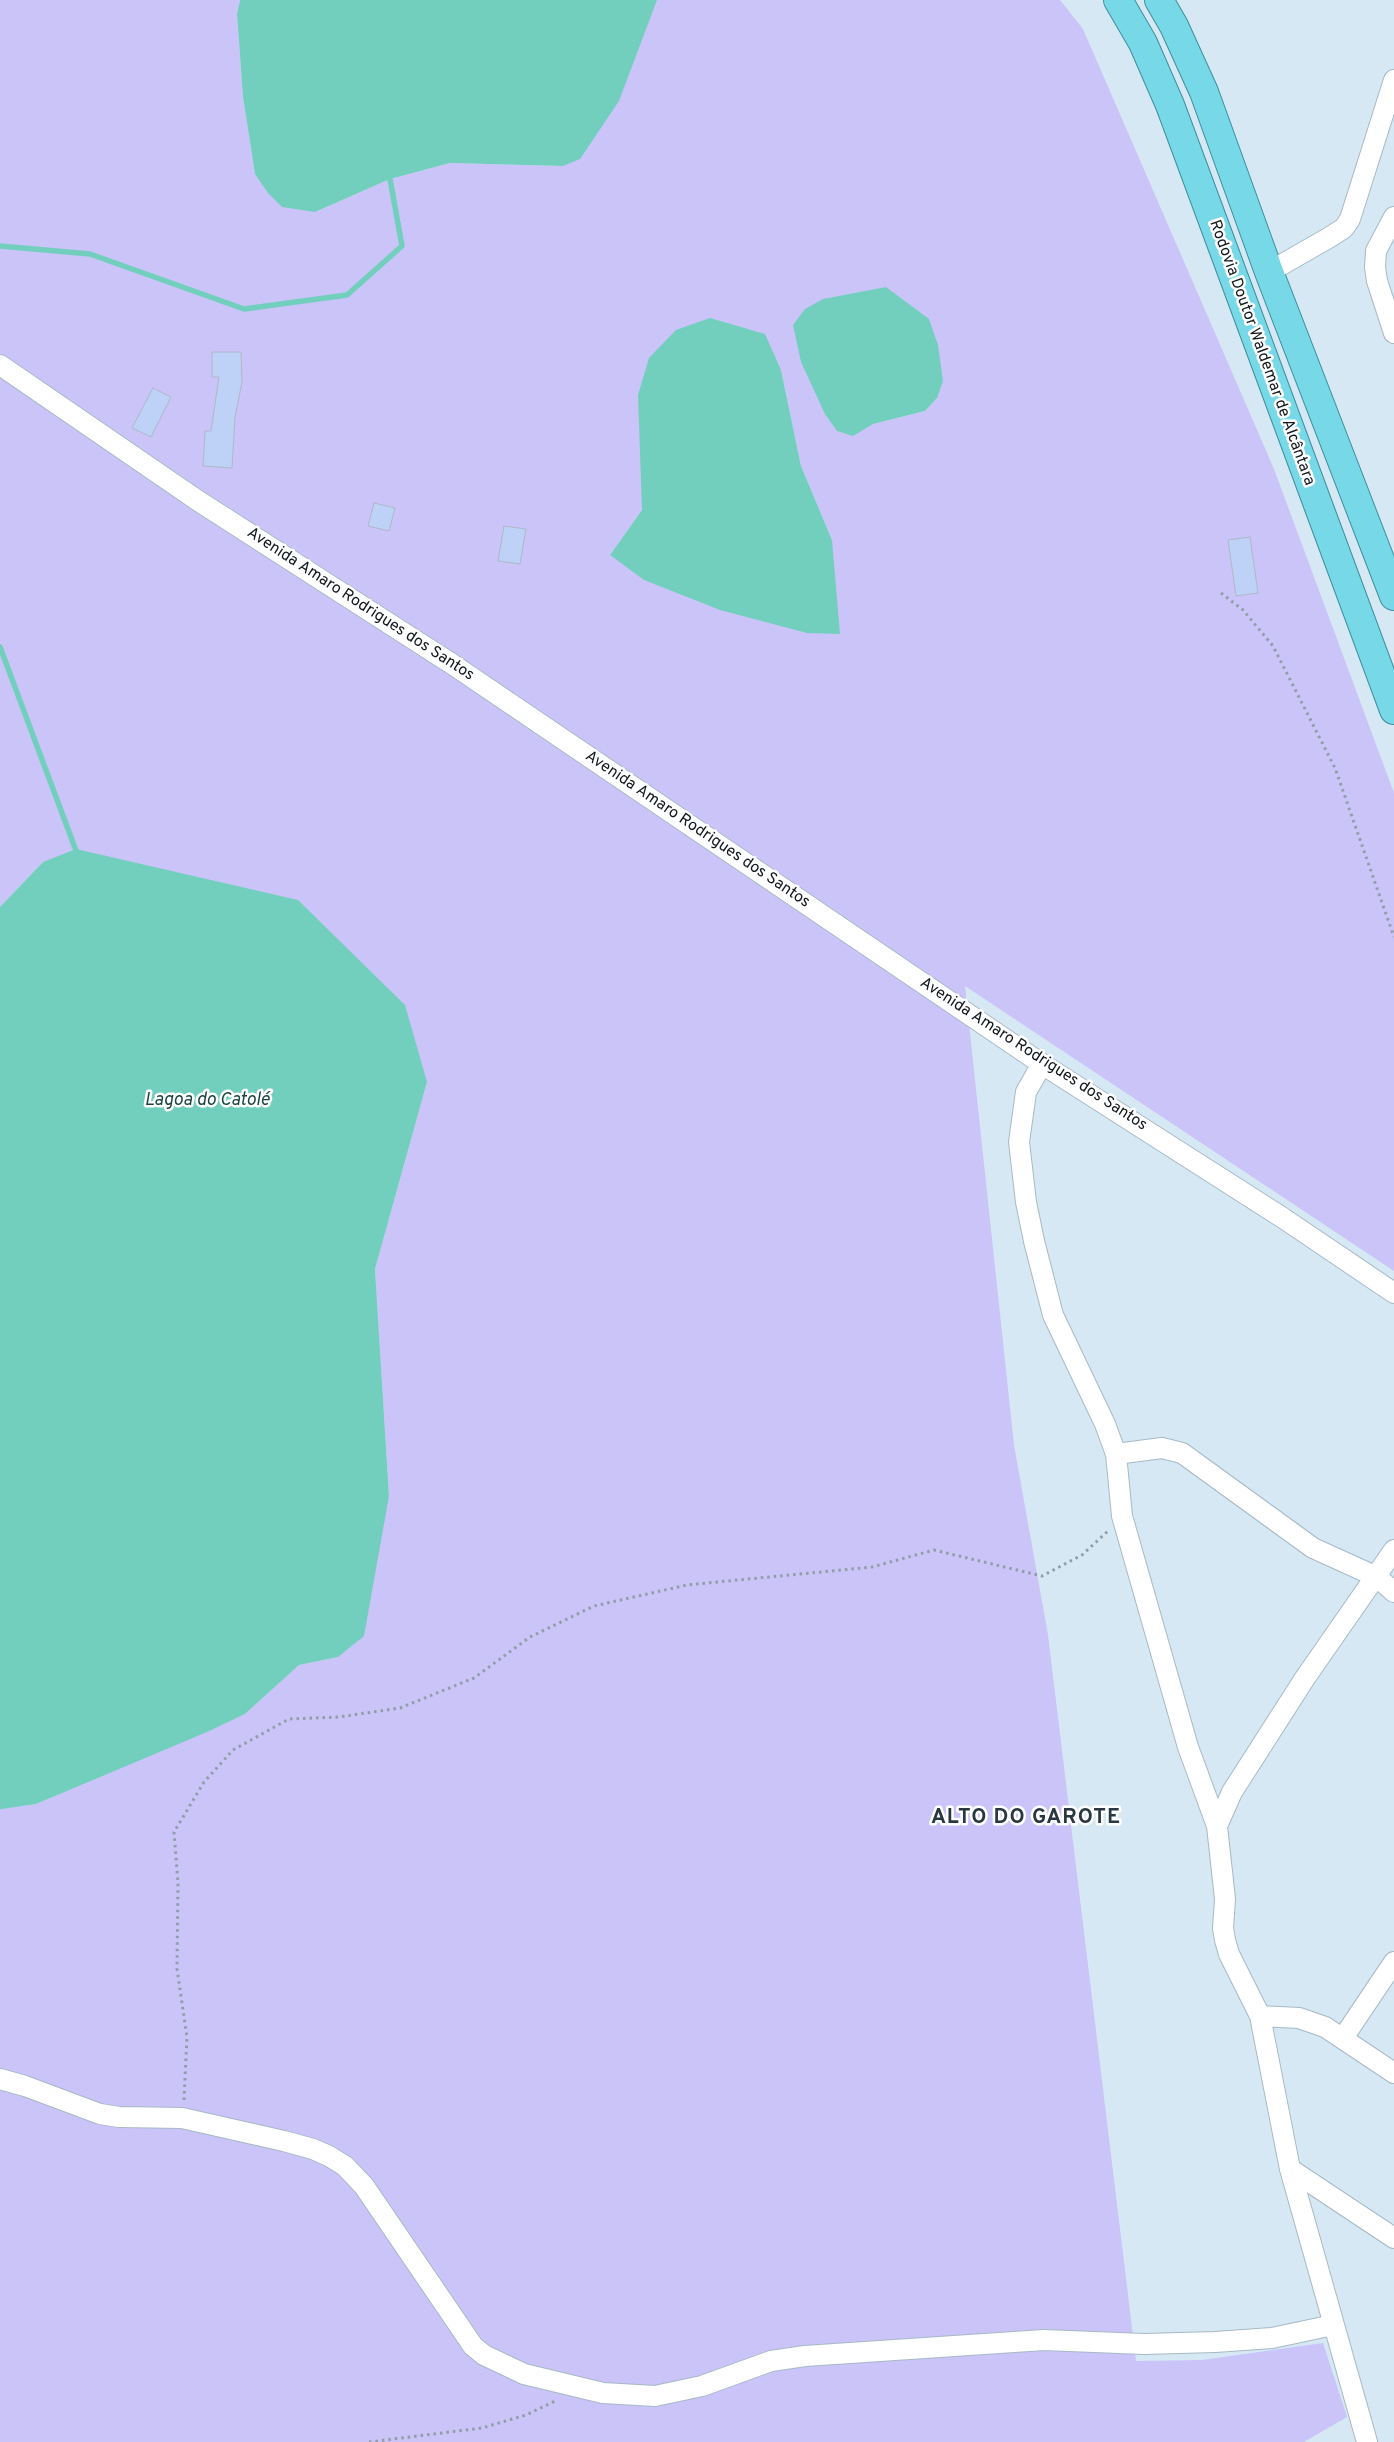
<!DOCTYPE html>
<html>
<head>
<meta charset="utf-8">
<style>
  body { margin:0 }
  canvas { display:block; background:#d5e8f4 }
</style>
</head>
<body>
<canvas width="1394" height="2442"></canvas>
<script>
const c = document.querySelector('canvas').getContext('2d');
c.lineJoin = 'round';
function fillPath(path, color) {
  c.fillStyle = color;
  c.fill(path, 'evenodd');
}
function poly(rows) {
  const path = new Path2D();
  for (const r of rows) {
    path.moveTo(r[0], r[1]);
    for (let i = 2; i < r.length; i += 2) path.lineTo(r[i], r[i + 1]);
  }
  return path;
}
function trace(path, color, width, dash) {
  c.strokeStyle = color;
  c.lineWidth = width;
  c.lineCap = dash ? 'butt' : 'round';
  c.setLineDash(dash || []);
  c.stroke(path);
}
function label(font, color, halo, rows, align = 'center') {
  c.font = font + ' Overpass,sans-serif';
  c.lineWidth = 5;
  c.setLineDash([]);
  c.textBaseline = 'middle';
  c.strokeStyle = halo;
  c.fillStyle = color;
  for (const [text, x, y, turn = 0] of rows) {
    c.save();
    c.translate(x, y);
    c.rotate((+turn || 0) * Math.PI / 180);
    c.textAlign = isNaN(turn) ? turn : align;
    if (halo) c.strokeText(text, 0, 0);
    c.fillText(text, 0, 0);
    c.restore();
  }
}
fillPath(poly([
  [0,0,240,0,237,14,243,97,255,174,315,212,390,179,450,163,563,166,657,0,1060,0,1083,29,1274,469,1394,793,1394,1271,965,986,1014,1445,1048,1635,1136,2361,1202,2360,1323,2343,1347,2417,1304,2442,0,2442,0,1809,36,1804,245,1714,299,1665,338,1657,389,1496,375,1269,427,1082,43,862,0,907],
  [781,370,801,466,832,540,610,555,642,510],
  [937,398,925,411,873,424]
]), '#cbc4f9');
fillPath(poly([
  [240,0,657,0,619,101,580,159,563,166,450,163,390,179,315,212,282,207,268,193,255,174,243,97,237,14],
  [886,287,929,319,938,345,943,381,937,398,925,411,873,424,853,436,837,431,825,414,801,362,793,325,805,309,823,299],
  [710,318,765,334,781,370,801,466,832,540,840,634,807,633,720,610,644,580,610,555,642,510,638,395,649,358,676,330],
  [76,849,298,900,405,1005,427,1082,375,1269,389,1496,364,1636,338,1657,299,1665,245,1714,207,1732,36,1804,2,1809,0,1809,0,907,43,862]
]), '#72cfbe');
trace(poly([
  [0,246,90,254,244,309,347,295,402,246,390,179],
  [0,647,78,856]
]), '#72cfbe', 5.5);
const building = poly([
  [212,352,241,352,242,382,235,417,232,468,203,466,205,431,211,431,219,377,212,377,212,352],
  [153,388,171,397,151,437,132,428,153,388],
  [374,503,395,508,389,531,368,526,374,503],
  [504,526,526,529,520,564,498,561,504,526],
  [1250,537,1258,593,1236,596,1228,540,1250,537]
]);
fillPath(building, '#bed1f6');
trace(building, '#afb8c9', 1);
const minor = poly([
  [1394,217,1376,251,1375,267,1377,281,1394,333],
  [1269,272,1330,237,1344,228,1350,219,1394,80],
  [0,365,197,500,452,664,1042,1064,1283,1218,1394,1293],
  [1042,1064,1026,1092,1019,1142,1026,1202,1034,1241,1053,1315,1105,1424,1116,1454,1122,1516,1188,1747,1217,1826,1225,1899,1223,1928,1225,1940,1229,1954,1260,2016,1290,2169,1367,2442],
  [1116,1454,1162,1448,1182,1453,1313,1548,1377,1577,1394,1592],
  [1217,1826,1232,1792,1305,1678,1394,1550],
  [1260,2016,1299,2018,1325,2027,1394,2073],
  [1343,2038,1394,1962],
  [0,2079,25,2086,100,2114,119,2117,182,2118,284,2141,313,2149,329,2156,345,2166,364,2186,473,2346,484,2355,524,2374,603,2393,655,2396,702,2386,771,2361,805,2356,1044,2340,1144,2344,1215,2342,1272,2338,1333,2325],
  [1290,2169,1394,2238]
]);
const trunk = poly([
  [1118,0,1143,43,1170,105,1394,710],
  [1159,0,1174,26,1204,92,1269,272,1394,596]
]);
trace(minor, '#a7b9c5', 22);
trace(trunk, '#3e8f9c', 30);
trace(poly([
  [1221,593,1243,610,1273,646,1335,768,1394,937],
  [184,2100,187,2037,177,1969,178,1883,174,1832,204,1782,233,1750,289,1719,339,1717,400,1708,474,1678,530,1637,594,1606,687,1585,872,1567,934,1550,1042,1576,1082,1555,1108,1531],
  [369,2442,482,2428,526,2415,555,2401]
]), '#8f9ea7', 3, [2.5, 4]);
trace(minor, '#fff', 20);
trace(trunk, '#77d8e7', 28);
label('16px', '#12191d', '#fff', [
  ["Rodovia Doutor Waldemar de Alcântara",1261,353,70],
  ["Avenida Amaro Rodrigues dos Santos",360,605,33],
  ["Avenida Amaro Rodrigues dos Santos",697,830,34],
  ["Avenida Amaro Rodrigues dos Santos",1033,1055,33]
]);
label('italic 18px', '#1a453e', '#fff', [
  ["Lagoa do Catolé",207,1101]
]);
c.letterSpacing = '1px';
label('bold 21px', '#283741', '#fff', [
  ["ALTO DO GAROTE",1026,1819]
]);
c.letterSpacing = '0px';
</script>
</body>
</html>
